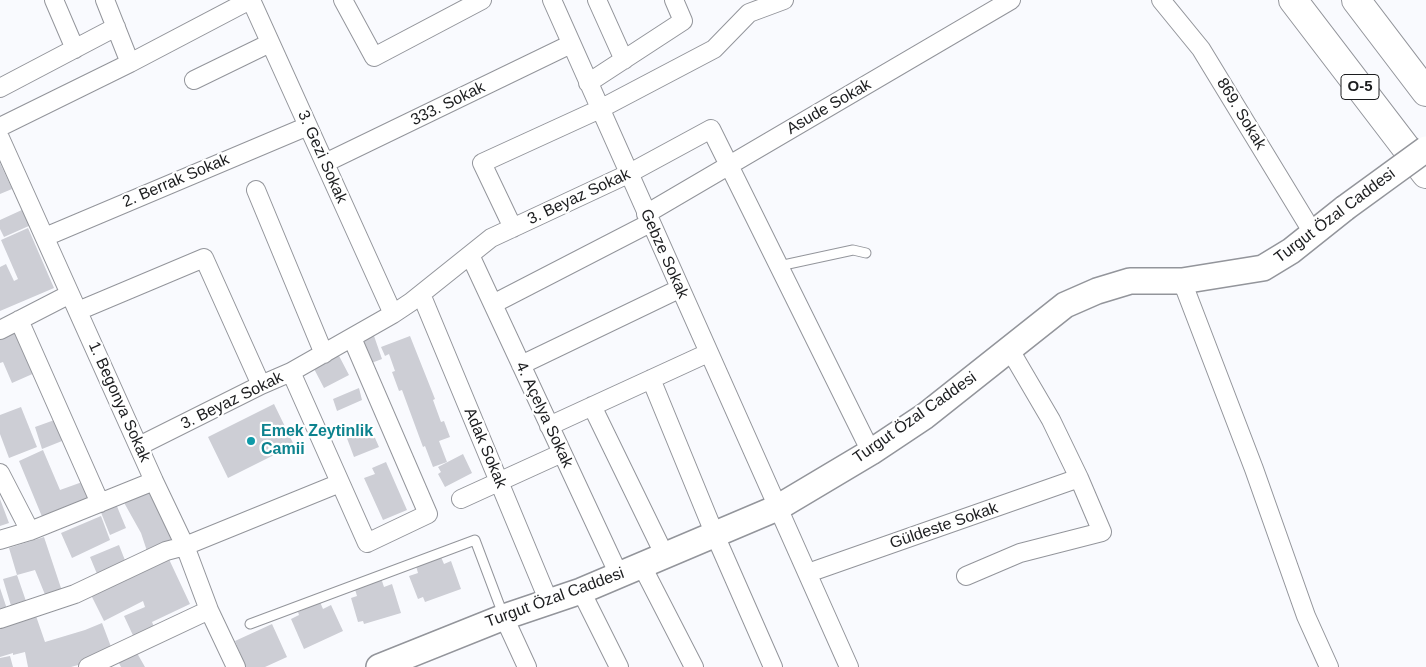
<!DOCTYPE html>
<html>
<head>
<meta charset="utf-8">
<style>
  body { margin:0 }
  canvas { display:block; background:#f9fafe }
</style>
</head>
<body>
<canvas width="1426" height="667"></canvas>
<script>
const c = document.querySelector('canvas').getContext('2d');
c.lineJoin = 'round';
function fillPath(path, color) {
  c.fillStyle = color;
  c.fill(path, 'evenodd');
}
function poly(rows) {
  const path = new Path2D();
  for (const r of rows) {
    path.moveTo(r[0], r[1]);
    for (let i = 2; i < r.length; i += 2) path.lineTo(r[i], r[i + 1]);
  }
  return path;
}
function trace(path, color, width, dash) {
  c.strokeStyle = color;
  c.lineWidth = width;
  c.lineCap = dash ? 'butt' : 'round';
  c.setLineDash(dash || []);
  c.stroke(path);
}
function label(font, color, halo, rows, align = 'center') {
  c.font = font + ' Arial,sans-serif';
  c.lineWidth = 4.5;
  c.setLineDash([]);
  c.textBaseline = 'middle';
  c.strokeStyle = halo;
  c.fillStyle = color;
  for (const [text, x, y, turn = 0] of rows) {
    c.save();
    c.translate(x, y);
    c.rotate((+turn || 0) * Math.PI / 180);
    c.textAlign = isNaN(turn) ? turn : align;
    if (halo) c.strokeText(text, 0, 0);
    c.fillText(text, 0, 0);
    c.restore();
  }
}
fillPath(poly([
  [0,163,12,189,0,194],
  [24,209,31,225,4,237,0,229,0,220],
  [28,228,54,288,0,311,0,267,6,264,14,281,18,279,1,240],
  [20,327,37,372,12,383,3,362,0,363,0,336],
  [373,333,382,359,366,365,357,339],
  [410,336,435,399,433,400,441,422,444,421,450,437,439,441,447,462,433,467,425,446,423,447,402,390,399,391,392,372,395,371,389,354,385,356,381,347],
  [337,352,349,375,324,388,312,365],
  [359,388,362,400,337,411,333,399],
  [274,404,294,445,228,478,208,437],
  [21,407,37,447,9,458,0,434,0,415],
  [60,418,67,439,42,449,35,427],
  [368,422,379,447,354,457,345,433],
  [43,450,60,490,85,481,92,501,43,519,19,461],
  [463,454,472,473,445,487,438,474,441,472,438,467],
  [386,462,407,510,383,520,364,478,375,474,372,468],
  [155,486,178,536,148,554,141,533,122,499],
  [0,499,9,523,0,526],
  [116,504,126,528,110,535,100,510],
  [101,516,110,540,72,558,61,533],
  [44,537,62,591,46,597,35,570,17,575,9,548],
  [119,545,128,568,100,581,90,557],
  [167,555,190,604,152,622,157,634,137,644,124,616,145,607,143,601,104,621,89,591],
  [441,557,444,564,451,561,461,589,425,602,423,597,418,599,409,576,418,573,416,566],
  [17,575,27,604,12,609,3,579],
  [381,578,384,587,392,584,401,613,364,624,363,621,358,622,351,598,357,596,354,586],
  [0,588,7,609,0,611],
  [320,602,323,609,331,605,343,631,304,649,291,619,299,615,298,612],
  [36,616,45,642,85,630,102,623,113,652,96,660,71,667,28,667,25,652,13,655,13,653,0,657,0,624],
  [272,624,287,657,265,667,246,667,235,641],
  [137,653,145,667,121,667,118,661],
  [10,656,13,667,0,667,0,658]
]), '#cdced5');
const lane = poly([
  [779,266,853,250,866,253],
  [250,624,475,540,504,617]
]);
const street = poly([
  [54,0,75,49],
  [105,0,130,63],
  [251,0,393,314],
  [343,0,374,57,482,0],
  [552,0,849,667],
  [597,0,624,60],
  [1161,0,1201,49,1313,233],
  [194,80,270,43],
  [588,83,683,21,674,0],
  [0,88,116,27],
  [0,127,130,63,250,0],
  [0,138,154,481,185,546,209,610,236,667],
  [325,163,571,44],
  [256,190,324,354],
  [646,214,1011,0],
  [513,228,482,163,600,109,714,49,749,13,784,0],
  [45,237,308,126],
  [470,255,619,575],
  [1182,281,1254,469,1306,616,1329,667],
  [421,294,549,602],
  [493,304,650,223],
  [78,311,204,258,261,385],
  [19,320,100,503],
  [0,330,70,294],
  [521,365,679,289],
  [291,372,367,543,428,514,352,338],
  [651,379,715,535,773,667],
  [592,406,665,556],
  [549,426,708,353],
  [139,446,261,385,291,372,393,314,411,302,491,238,628,174,711,129,871,452],
  [0,473,30,531],
  [461,499,562,453],
  [0,540,30,531,154,481],
  [642,566,694,667],
  [808,573,1079,478],
  [966,576,1020,553,1102,532,1079,478,1051,420,1010,350],
  [581,591,619,667],
  [504,617,527,667],
  [0,619,75,594,166,551,185,546,340,483],
  [88,667,209,610]
]);
const secondary = poly([
  [379,667,504,617,581,591,777,508,871,452,925,416,1065,305,1097,291,1130,281,1182,281,1263,268,1291,251,1345,208]
]);
const highway = poly([
  [1293,0,1426,174],
  [1356,0,1426,92]
]);
trace(lane, '#93959b', 11);
trace(street, '#93959b', 20);
trace(secondary, '#93959b', 28);
trace(highway, '#93959b', 30);
trace(lane, '#fff', 9);
trace(street, '#fff', 18);
trace(secondary, '#fff', 25);
trace(highway, '#fff', 28);
const secondaryBridge = poly([
  [1345,208,1426,149]
]);
trace(secondaryBridge, '#93959b', 28, []);
trace(secondaryBridge, '#fff', 25);
for (const [x, y, r, color] of [
  [251,441,5,"#0f9aa8"]
]) {
  const dot = new Path2D();
  dot.arc(x, y, r, 0, 2 * Math.PI);
  c.fillStyle = color;
  c.fill(dot);
  trace(dot, '#fff', 2);
}
for (const [x, y, w] of [
  [1360,87,38]
]) {
  const box = new Path2D();
  box.roundRect(x - w / 2, y - 12.5, w, 25, 4);
  c.fillStyle = '#fff';
  c.fill(box);
  trace(box, '#1c1d1f', 1);
}
label('bold 15px', '#1c1d1f', null, [
  ["O-5",1360,87]
]);
label('16px', '#1c1d1f', '#fff', [
  ["333. Sokak",448,104,-26],
  ["Asude Sokak",829,107,-30],
  ["869. Sokak",1241,114,59],
  ["3. Gezi Sokak",322,157,66],
  ["2. Berrak Sokak",176,181,-23],
  ["3. Beyaz Sokak",579,197,-25],
  ["Turgut Özal Caddesi",1335,216,-37],
  ["Gebze Sokak",664,254,66],
  ["3. Beyaz Sokak",232,401,-26],
  ["1. Begonya Sokak",119,402,66],
  ["4. Açelya Sokak",544,415,65],
  ["Turgut Özal Caddesi",915,418,-35],
  ["Adak Sokak",485,448,67],
  ["Güldeste Sokak",944,526,-19],
  ["Turgut Özal Caddesi",555,598,-20]
]);
label('bold 16px', '#0d838f', '#fff', [
  ["Emek Zeytinlik",261,432],
  ["Camii",261,450]
], 'left');
</script>
</body>
</html>
